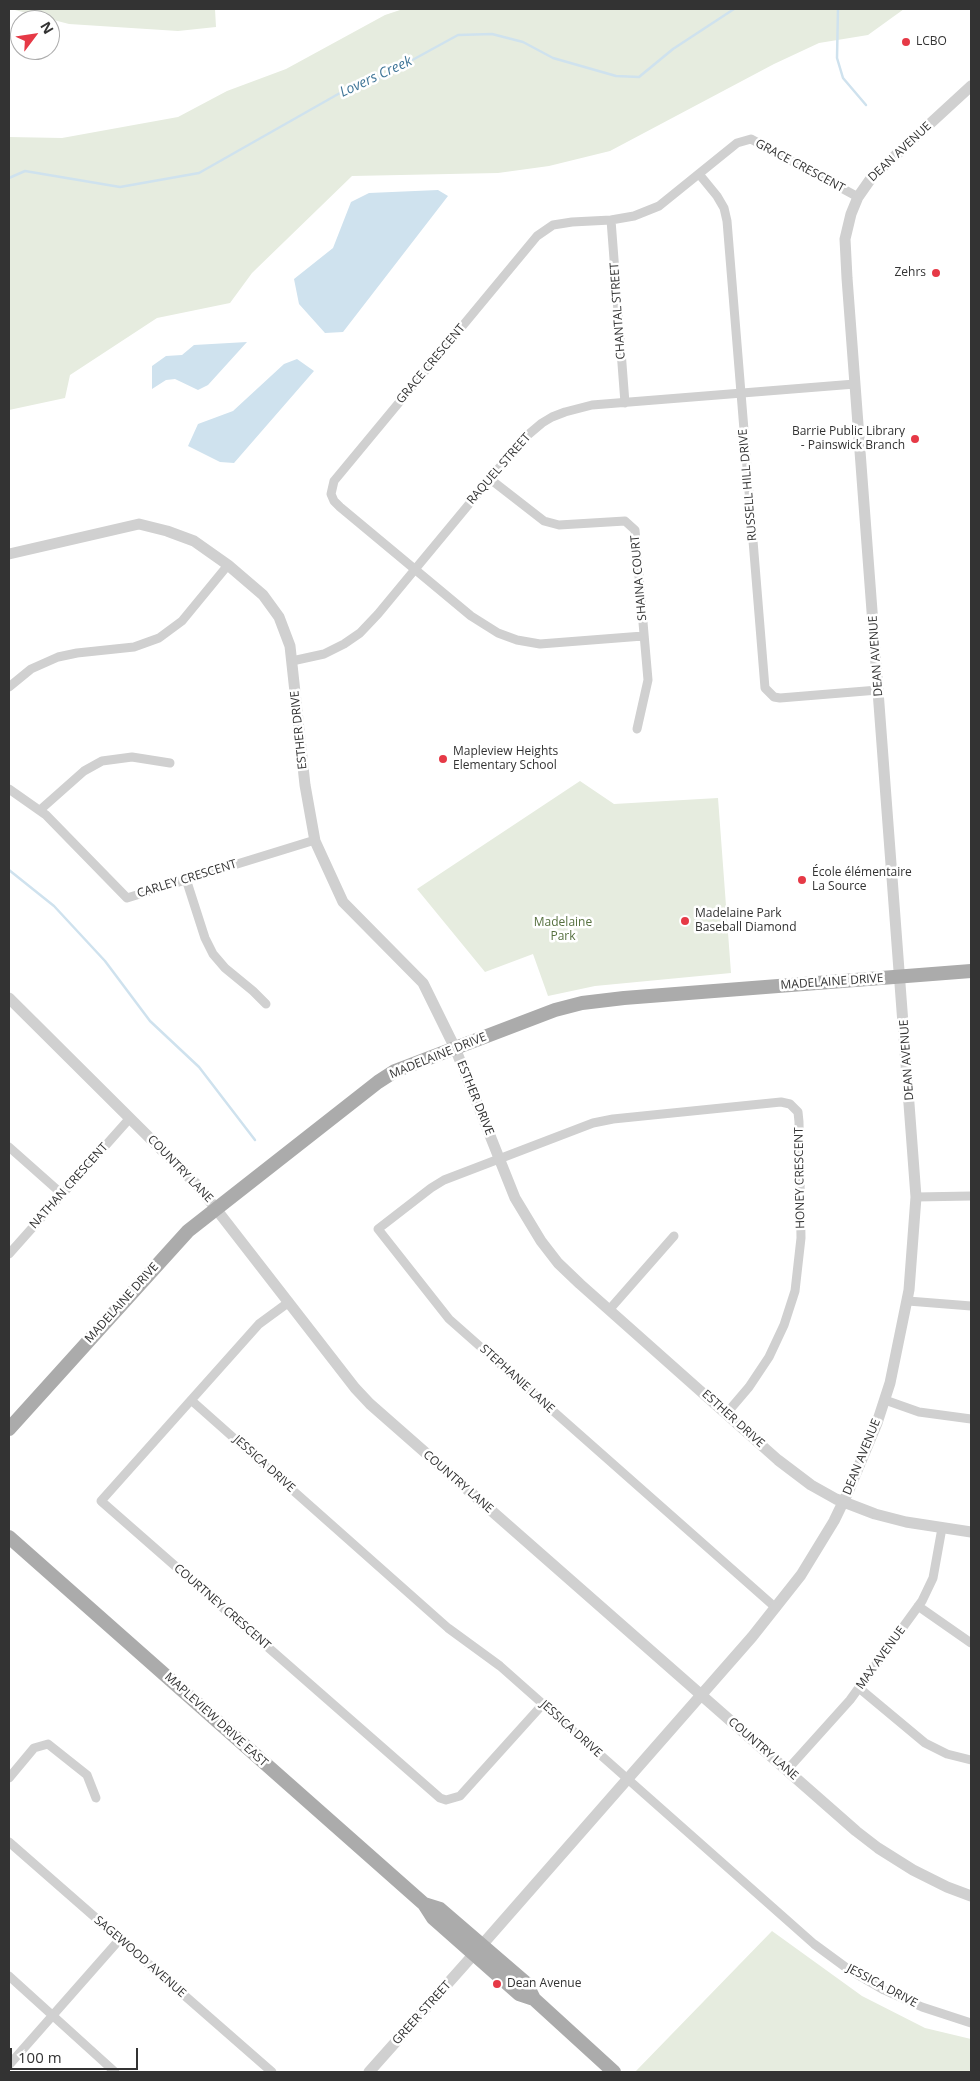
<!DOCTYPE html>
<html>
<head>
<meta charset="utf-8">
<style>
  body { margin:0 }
  #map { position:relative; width:980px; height:2081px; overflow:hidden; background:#fff; font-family:"Open Sans",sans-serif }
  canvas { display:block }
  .frame { position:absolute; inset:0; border:10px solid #333; pointer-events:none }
  .north { position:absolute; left:10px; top:10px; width:50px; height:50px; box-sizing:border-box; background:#fff; border:1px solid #adadad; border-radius:50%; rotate:59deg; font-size:14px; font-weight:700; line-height:20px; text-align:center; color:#333 }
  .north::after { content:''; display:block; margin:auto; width:18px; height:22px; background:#e63946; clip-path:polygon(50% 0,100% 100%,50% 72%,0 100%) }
  .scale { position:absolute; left:10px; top:2048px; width:128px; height:22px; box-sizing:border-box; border:2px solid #333; border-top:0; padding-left:6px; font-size:15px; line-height:18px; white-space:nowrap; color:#333; -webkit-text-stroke:4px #fff; paint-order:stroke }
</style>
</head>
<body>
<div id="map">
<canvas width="980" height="2081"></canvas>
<div class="frame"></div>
<div class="north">N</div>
<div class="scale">100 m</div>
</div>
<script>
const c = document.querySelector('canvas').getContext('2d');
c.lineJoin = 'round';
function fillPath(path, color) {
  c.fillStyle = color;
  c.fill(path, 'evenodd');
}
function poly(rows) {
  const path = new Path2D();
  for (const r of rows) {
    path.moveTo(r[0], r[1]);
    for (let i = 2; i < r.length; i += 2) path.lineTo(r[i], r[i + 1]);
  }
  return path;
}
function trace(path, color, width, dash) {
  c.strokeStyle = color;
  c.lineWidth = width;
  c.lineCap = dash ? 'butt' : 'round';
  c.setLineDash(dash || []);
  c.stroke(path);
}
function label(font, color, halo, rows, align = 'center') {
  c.font = font + ' "Open Sans",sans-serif';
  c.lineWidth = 5;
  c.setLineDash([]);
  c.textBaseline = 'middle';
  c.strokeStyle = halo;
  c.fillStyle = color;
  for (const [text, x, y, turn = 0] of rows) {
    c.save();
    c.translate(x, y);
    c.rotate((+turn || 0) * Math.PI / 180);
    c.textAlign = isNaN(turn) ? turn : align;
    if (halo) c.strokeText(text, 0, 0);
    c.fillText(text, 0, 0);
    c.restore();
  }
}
fillPath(poly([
  [11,9,215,9,216,27,178,31,69,24],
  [403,9,904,9,868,35,819,43,774,64,610,151,549,166,498,173,352,176,252,273,230,303,157,318,70,375,65,398,9,410,9,137,62,138,178,117,227,91,286,69,385,15],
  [580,781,614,804,718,798,731,973,595,986,548,996,533,954,485,972,417,889],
  [772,1931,862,1996,925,2028,971,2039,971,2072,635,2072]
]), '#e6ecdf');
fillPath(poly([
  [438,190,448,196,343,332,325,333,299,304,294,279,333,248,351,202,369,193],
  [247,342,208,385,198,390,175,379,166,380,152,389,152,366,166,356,182,355,194,345],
  [297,359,314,371,234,463,220,462,188,446,198,424,233,411,284,364]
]), '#cfe2ee');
trace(poly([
  [838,9,837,58,843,78,866,105],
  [9,178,25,171,120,187,199,173,347,89,374,81,458,35,492,34,523,42,553,58,616,76,639,77,673,49,734,9],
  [9,870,54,906,105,961,150,1021,199,1067,255,1140]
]), '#cfe2ee', 2.5);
trace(poly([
  [699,174,717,196,724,208,727,221,765,688,774,697,780,698,878,690],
  [611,220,625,403],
  [490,479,544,521,559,525,625,521,635,530,648,680,637,729],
  [643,636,540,644,517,640,498,633,471,616,340,507,334,501,331,494,334,481,537,236,553,225,572,222,611,220,634,216,659,206,737,143,751,139,858,197],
  [292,661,324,654,344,644,360,633,378,614,523,439,542,423,552,417,565,412,592,405,855,384],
  [9,687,31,669,58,657,77,653,134,647,159,638,182,621,228,565],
  [9,789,46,815,127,898,315,840],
  [40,810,84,771,102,761,132,757,170,763],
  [186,879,205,938,213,954,225,968,253,991,266,1004],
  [9,1147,62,1194],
  [916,1197,971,1196],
  [9,1254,130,1118],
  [908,1301,971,1306],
  [289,1302,259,1324,101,1501,440,1798,446,1800,460,1796,543,1704],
  [609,1310,674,1236],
  [191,1400,448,1628,500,1666,814,1944,848,1969,884,1990,922,2007,971,2023],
  [885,1400,919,1412,971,1419],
  [726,1414,749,1387,769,1357,784,1325,795,1291,801,1238,799,1122,798,1112,790,1104,781,1102,613,1119,593,1123,444,1180,431,1188,378,1229,449,1319,776,1608],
  [918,1606,971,1643],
  [859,1688,925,1743,947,1754,971,1760],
  [787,1770,850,1700,922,1601,933,1578,942,1528],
  [9,1778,34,1748,48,1744,87,1775,96,1798],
  [9,1842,272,2072],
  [9,1976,115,2072],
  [9,2065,120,1939]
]), '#d0d0d0', 9);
trace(poly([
  [9,554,139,524,167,531,194,541,228,565,263,595,279,617,290,646,305,785,315,841,343,902,423,983,455,1048,515,1198,541,1241,558,1263,580,1284,778,1460,811,1485,836,1499,875,1514,906,1522,971,1532],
  [9,998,199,1187,355,1388,370,1404,856,1831,878,1848,913,1870,947,1887,971,1896],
  [482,1945,752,1637,801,1575,834,1521,848,1492,877,1423,890,1383,909,1290,916,1197,847,278,845,239,851,214,858,197,872,177,971,86],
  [369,2072,474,1954]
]), '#d0d0d0', 11);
trace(poly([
  [9,1429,188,1231,378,1082,395,1071,555,1010,582,1003,624,998,971,971],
  [9,1537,424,1904,433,1918,519,1994,534,1999],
  [424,1904,440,1909,526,1983,534,1999,614,2072]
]), '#ababab', 14);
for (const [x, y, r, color] of [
  [906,42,5,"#e63946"],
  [936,273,5,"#e63946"],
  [915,439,5,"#e63946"],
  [443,759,5,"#e63946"],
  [802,880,5,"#e63946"],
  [685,921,5,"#e63946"],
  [497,1984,5,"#e63946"]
]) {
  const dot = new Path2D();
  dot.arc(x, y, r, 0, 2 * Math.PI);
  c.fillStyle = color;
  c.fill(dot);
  trace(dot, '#fff', 2);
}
label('12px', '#333', '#fff', [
  ["LCBO",916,42],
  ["Zehrs",926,273,"right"],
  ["Barrie Public Library",905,432,"right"],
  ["- Painswick Branch",905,446,"right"],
  ["Mapleview Heights",453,752],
  ["Elementary School",453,766],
  ["École élémentaire",812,873],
  ["La Source",812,887],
  ["Madelaine Park",695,914],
  ["Baseball Diamond",695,928],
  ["Dean Avenue",507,1984]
], 'left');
label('12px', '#333', '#fff', [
  ["DEAN AVENUE",900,152,-43],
  ["GRACE CRESCENT",800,166,28],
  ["CHANTAL STREET",618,311,-94],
  ["GRACE CRESCENT",431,364,-50],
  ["RAQUEL STREET",499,469,-49],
  ["RUSSELL HILL DRIVE",748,485,-95],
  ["SHAINA COURT",639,578,-95],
  ["DEAN AVENUE",876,656,-94],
  ["ESTHER DRIVE",299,730,-96],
  ["CARLEY CRESCENT",187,879,-17],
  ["MADELAINE DRIVE",832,982,-4],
  ["MADELAINE DRIVE",438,1056,-22],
  ["DEAN AVENUE",907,1060,-94],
  ["ESTHER DRIVE",475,1098,68],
  ["COUNTRY LANE",180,1169,46],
  ["HONEY CRESCENT",800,1178,-91],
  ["NATHAN CRESCENT",69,1186,-48],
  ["MADELAINE DRIVE",122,1303,-48],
  ["STEPHANIE LANE",517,1379,42],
  ["ESTHER DRIVE",733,1419,42],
  ["DEAN AVENUE",862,1457,-68],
  ["JESSICA DRIVE",264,1464,42],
  ["COUNTRY LANE",458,1482,41],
  ["COURTNEY CRESCENT",222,1607,41],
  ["MAX AVENUE",881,1658,-54],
  ["MAPLEVIEW DRIVE EAST",216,1720,42],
  ["JESSICA DRIVE",571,1729,42],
  ["COUNTRY LANE",763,1749,41],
  ["SAGEWOOD AVENUE",140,1957,41],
  ["JESSICA DRIVE",882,1986,28],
  ["GREER STREET",422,2013,-48]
]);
label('12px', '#56703f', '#fff', [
  ["Madelaine",563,923],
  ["Park",563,937]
]);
label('italic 14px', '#3f7597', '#fff', [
  ["Lovers Creek",376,77,-25]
]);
</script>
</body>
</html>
